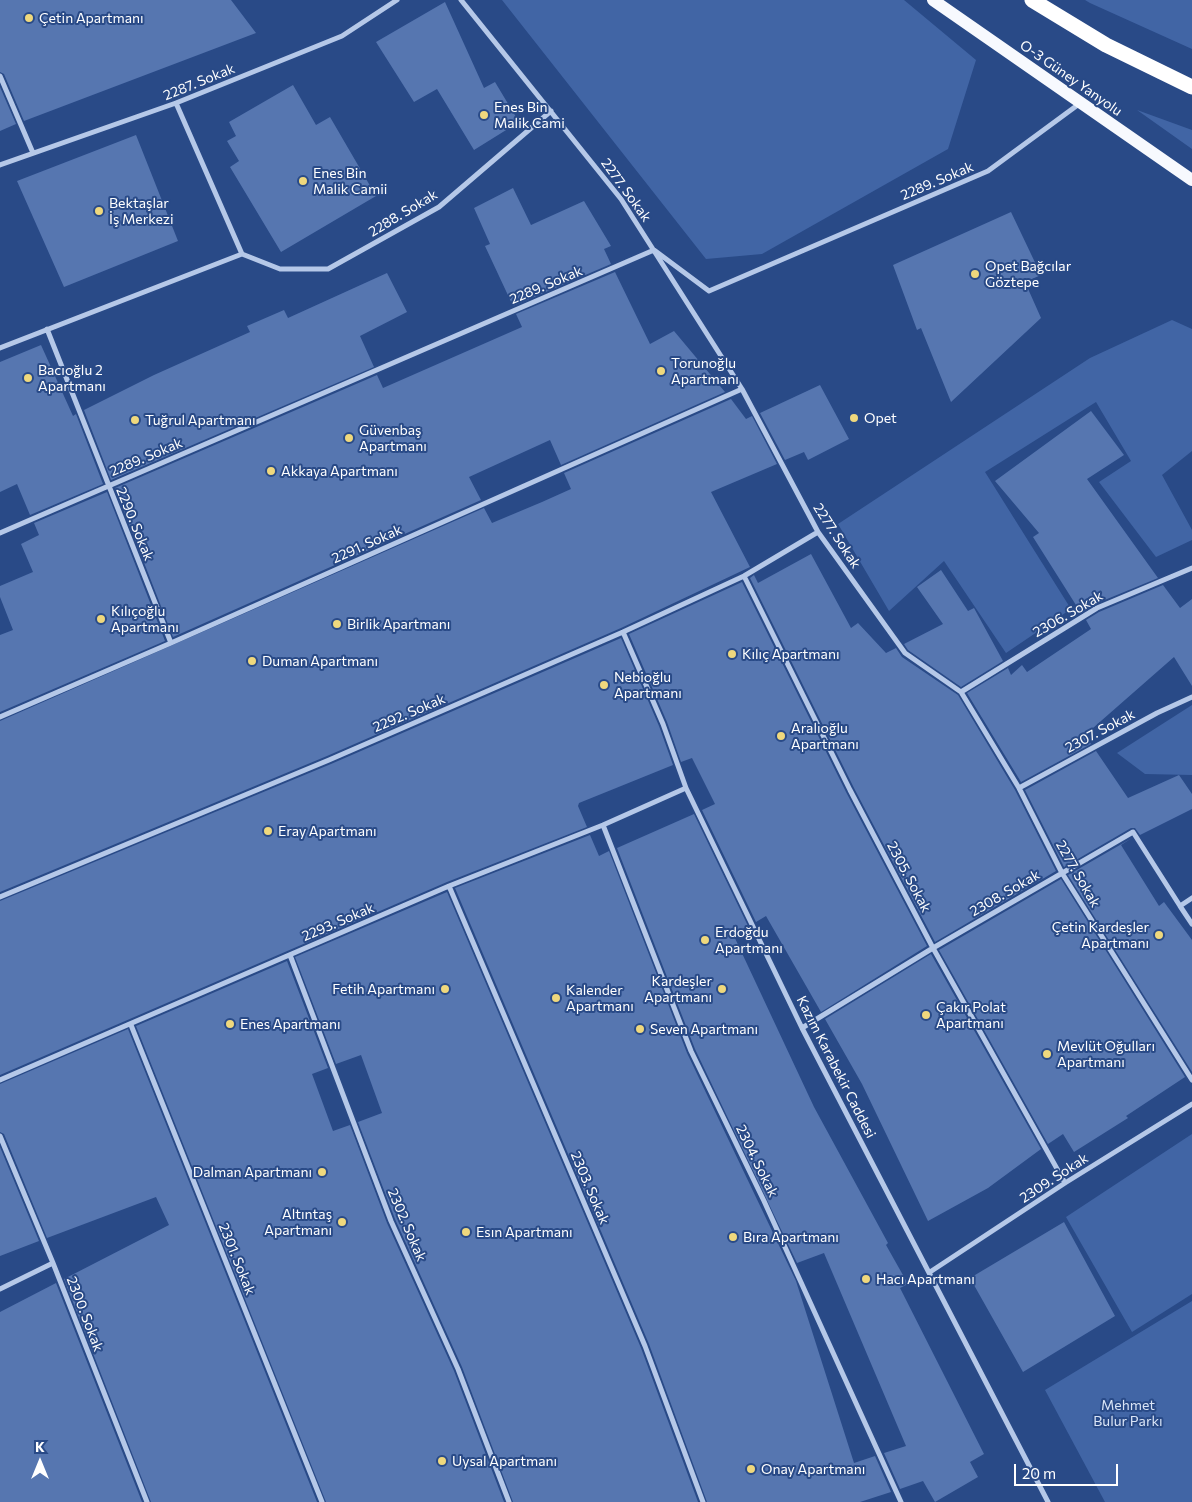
<!DOCTYPE html>
<html>
<head>
<meta charset="utf-8">
<style>
  body { margin:0 }
  #map { position:relative; width:1192px; height:1502px; overflow:hidden; background:#294a87; font-family:Commissioner,sans-serif }
  canvas { display:block }
  .north { position:absolute; left:15px; top:1437px; width:50px; height:50px; -webkit-text-stroke:4px #294a87; paint-order:stroke; rotate:0deg; font-size:14px; font-weight:700; line-height:20px; text-align:center; color:#fff }
  .north::after { content:''; display:block; margin:auto; width:18px; height:22px; background:#fff; clip-path:polygon(50% 0,100% 100%,50% 72%,0 100%) }
  .scale { position:absolute; left:1014px; top:1464px; width:104px; height:22px; box-sizing:border-box; border:2px solid #fff; border-top:0; padding-left:6px; font-size:15px; line-height:18px; white-space:nowrap; color:#fff; -webkit-text-stroke:4px #294a87; paint-order:stroke }
</style>
</head>
<body>
<div id="map">
<canvas width="1192" height="1502"></canvas>
<div class="north">K</div>
<div class="scale">20 m</div>
</div>
<script>
const c = document.querySelector('canvas').getContext('2d');
c.lineJoin = 'round';
function fillPath(path, color) {
  c.fillStyle = color;
  c.fill(path, 'evenodd');
}
function poly(rows) {
  const path = new Path2D();
  for (const r of rows) {
    path.moveTo(r[0], r[1]);
    for (let i = 2; i < r.length; i += 2) path.lineTo(r[i], r[i + 1]);
  }
  return path;
}
function trace(path, color, width, dash) {
  c.strokeStyle = color;
  c.lineWidth = width;
  c.lineCap = dash ? 'butt' : 'round';
  c.setLineDash(dash || []);
  c.stroke(path);
}
function label(font, color, halo, rows, align = 'center') {
  c.font = font + ' Commissioner,sans-serif';
  c.lineWidth = 4;
  c.setLineDash([]);
  c.textBaseline = 'middle';
  c.strokeStyle = halo;
  c.fillStyle = color;
  for (const [text, x, y, turn = 0] of rows) {
    c.save();
    c.translate(x, y);
    c.rotate((+turn || 0) * Math.PI / 180);
    c.textAlign = isNaN(turn) ? turn : align;
    if (halo) c.strokeText(text, 0, 0);
    c.fillText(text, 0, 0);
    c.restore();
  }
}
fillPath(poly([
  [502,0,904,0,976,60,948,149,762,254,706,259],
  [1085,0,1192,0,1192,49,1090,3],
  [1137,110,1192,130,1192,149],
  [1172,320,1192,329,1192,451,1162,475,1192,530,1192,540,1156,557,1099,482,1131,461,1096,402,985,472,1071,609,1006,653,944,561,889,611,838,524,1090,358],
  [1192,705,1192,775,1145,774,1117,753],
  [1192,1134,1192,1294,1132,1332,1066,1217],
  [1192,1301,1192,1502,1105,1502,1045,1390]
]), '#4165a5');
fillPath(poly([
  [0,0,231,0,256,33,24,121,4,74,0,72],
  [445,2,484,88,495,82,519,122,474,150,437,89,414,102,376,42],
  [293,85,316,125,330,117,376,196,281,252,230,167,239,161,227,141,236,136,229,122],
  [0,87,16,124,0,131],
  [136,135,178,241,64,287,17,181],
  [513,188,531,225,584,201,611,246,604,249,611,264,513,306,485,246,490,244,474,208],
  [1011,212,1041,275,1025,282,1041,318,951,402,921,328,917,330,893,265],
  [615,272,650,344,674,331,725,392,561,465,550,440,469,477,481,500,173,637,115,488,377,375,383,388,522,327,516,314],
  [387,273,407,312,360,336,374,367,111,480,84,410,154,375,250,332,247,326,284,310,288,318],
  [41,345,73,416,76,414,103,484,30,515,17,484,0,492,0,362],
  [820,385,849,439,808,460,804,452,785,460,760,413],
  [731,399,746,419,752,416,777,464,711,492,750,567,621,628,327,756,0,892,0,721,484,508,492,523,542,502,571,489,564,473],
  [1091,411,1124,455,1087,479,1158,578,1095,604,1081,613,1033,537,1039,533,995,481],
  [107,492,165,641,0,712,0,635,13,630,0,597,0,586,33,572,21,544,39,535,34,523],
  [811,554,851,628,858,623,886,653,896,648,902,657,958,695,1015,790,1056,871,935,942,854,788,750,578,754,575,758,583],
  [941,570,968,611,974,608,1003,661,961,687,908,650,904,644,943,624,917,587],
  [742,582,846,792,927,946,821,1012,766,916,756,922,702,810,715,804,692,758,681,762,667,722,629,634],
  [1163,585,1180,608,1192,599,1192,686,1174,657,1085,735,1091,744,1021,782,967,693,1008,668,1011,675,1022,665,1027,672,1091,629,1086,620,1099,612],
  [621,638,659,726,673,765,579,803,578,806,587,827,447,882,0,1075,0,901,331,764],
  [1096,751,1128,798,1179,775,1192,794,1192,809,1140,835,1135,828,1131,828,1064,867,1025,790],
  [694,814,748,926,733,934,814,1107,888,1243,886,1245,908,1284,900,1288,984,1454,970,1462,978,1477,935,1502,923,1481,900,1489,884,1453,906,1446,824,1253,797,1263,695,1049,617,848],
  [590,835,599,856,609,851,687,1053,796,1281,854,1463,875,1456,891,1492,860,1502,707,1502,649,1344,455,888],
  [1132,838,1121,845,1159,906,1164,902,1192,940,1192,1072,1068,875],
  [1061,879,1185,1077,1126,1116,1128,1118,1074,1152,1063,1134,1048,1144,939,950],
  [447,892,641,1348,698,1502,513,1502,462,1367,395,1219,358,1122,382,1113,361,1055,336,1064,295,957],
  [931,954,1041,1149,988,1188,928,1221,862,1084,825,1019],
  [287,961,328,1068,312,1074,333,1131,350,1125,387,1223,454,1371,504,1502,326,1502,136,1026],
  [128,1029,317,1502,151,1502,64,1279,169,1225,156,1197,47,1238,4,1134,0,1132,0,1084],
  [0,1147,39,1241,0,1256],
  [1064,1222,1115,1316,1023,1372,970,1278],
  [56,1283,142,1502,0,1502,0,1312]
]), '#5676b0');
trace(poly([
  [461,0,621,199,742,389,818,532,905,653,961,692,1019,788,1062,873,1192,1080],
  [0,76,33,153],
  [176,103,242,254],
  [0,165,176,103,342,36,397,0],
  [47,329,171,643],
  [0,348,242,254,280,269,328,269,439,207,551,111],
  [0,533,654,250,709,291,988,171,1079,104],
  [744,576,850,790,933,948,1065,1183],
  [623,632,663,724,686,788,802,1028,1048,1502],
  [961,692,1097,608,1192,568],
  [0,717,171,643,742,389],
  [1019,788,1157,713,1192,697],
  [603,825,691,1051,764,1201,901,1502],
  [449,886,645,1346,703,1502],
  [0,897,329,760,623,632,744,576,818,532],
  [1180,906,1192,924],
  [290,955,391,1221,458,1369,509,1502],
  [131,1025,322,1502],
  [802,1028,933,948,1133,832,1180,906,1192,898],
  [0,1080,449,886,603,825,686,788],
  [0,1136,53,1263,147,1502],
  [930,1272,1065,1183,1192,1104],
  [0,1289,53,1263]
]), '#b5c8e8', 5);
trace(poly([
  [933,0,1192,180]
]), '#f7f9fe', 12);
trace(poly([
  [1032,0,1106,45,1192,87]
]), '#fff', 15);
for (const [x, y, r, color] of [
  [29,18,5,"#efd87d"],
  [484,115,5,"#efd87d"],
  [303,181,5,"#efd87d"],
  [99,211,5,"#efd87d"],
  [975,274,5,"#efd87d"],
  [661,371,5,"#efd87d"],
  [28,378,5,"#efd87d"],
  [854,418,5,"#efd87d"],
  [135,420,5,"#efd87d"],
  [349,438,5,"#efd87d"],
  [271,471,5,"#efd87d"],
  [101,619,5,"#efd87d"],
  [337,624,5,"#efd87d"],
  [732,654,5,"#efd87d"],
  [252,661,5,"#efd87d"],
  [604,685,5,"#efd87d"],
  [781,736,5,"#efd87d"],
  [268,831,5,"#efd87d"],
  [1159,935,5,"#efd87d"],
  [705,940,5,"#efd87d"],
  [445,989,5,"#efd87d"],
  [722,989,5,"#efd87d"],
  [556,998,5,"#efd87d"],
  [926,1015,5,"#efd87d"],
  [230,1024,5,"#efd87d"],
  [640,1029,5,"#efd87d"],
  [1047,1054,5,"#efd87d"],
  [322,1172,5,"#efd87d"],
  [342,1222,5,"#efd87d"],
  [466,1232,5,"#efd87d"],
  [733,1237,5,"#efd87d"],
  [866,1279,5,"#efd87d"],
  [442,1461,5,"#efd87d"],
  [751,1469,5,"#efd87d"]
]) {
  const dot = new Path2D();
  dot.arc(x, y, r, 0, 2 * Math.PI);
  c.fillStyle = color;
  c.fill(dot);
  trace(dot, '#294a87', 2);
}
label('14px', '#fff', '#294a87', [
  ["Çetin Apartmanı",39,18],
  ["Enes Bin",494,107],
  ["Malik Cami",494,123],
  ["Enes Bin",313,173],
  ["Malik Camii",313,189],
  ["Bektaşlar",109,203],
  ["İş Merkezi",109,219],
  ["Opet Bağcılar",985,266],
  ["Göztepe",985,282],
  ["Torunoğlu",671,363],
  ["Apartmanı",671,379],
  ["Bacıoğlu 2",38,370],
  ["Apartmanı",38,386],
  ["Opet",864,418],
  ["Tuğrul Apartmanı",145,420],
  ["Güvenbaş",359,430],
  ["Apartmanı",359,446],
  ["Akkaya Apartmanı",281,471],
  ["Kılıçoğlu",111,611],
  ["Apartmanı",111,627],
  ["Birlik Apartmanı",347,624],
  ["Kılıç Apartmanı",742,654],
  ["Duman Apartmanı",262,661],
  ["Nebioğlu",614,677],
  ["Apartmanı",614,693],
  ["Aralıoğlu",791,728],
  ["Apartmanı",791,744],
  ["Eray Apartmanı",278,831],
  ["Çetin Kardeşler",1149,927,"right"],
  ["Apartmanı",1149,943,"right"],
  ["Erdoğdu",715,932],
  ["Apartmanı",715,948],
  ["Kardeşler",712,981,"right"],
  ["Apartmanı",712,997,"right"],
  ["Fetih Apartmanı",435,989,"right"],
  ["Kalender",566,990],
  ["Apartmanı",566,1006],
  ["Çakır Polat",936,1007],
  ["Apartmanı",936,1023],
  ["Enes Apartmanı",240,1024],
  ["Seven Apartmanı",650,1029],
  ["Mevlüt Oğulları",1057,1046],
  ["Apartmanı",1057,1062],
  ["Dalman Apartmanı",312,1172,"right"],
  ["Altıntaş",332,1214,"right"],
  ["Apartmanı",332,1230,"right"],
  ["Esın Apartmanı",476,1232],
  ["Bıra Apartmanı",743,1237],
  ["Hacı Apartmanı",876,1279],
  ["Uysal Apartmanı",452,1461],
  ["Onay Apartmanı",761,1469]
], 'left');
label('14px', '#fff', '#294a87', [
  ["O-3 Güney Yanyolu",1071,78,35],
  ["2287. Sokak",199,82,-22],
  ["2289. Sokak",937,181,-23],
  ["2277. Sokak",626,190,54],
  ["2288. Sokak",403,213,-31],
  ["2289. Sokak",546,285,-23],
  ["2289. Sokak",146,457,-23],
  ["2290. Sokak",135,524,68],
  ["2277. Sokak",837,536,57],
  ["2291. Sokak",367,544,-24],
  ["2306. Sokak",1068,614,-30],
  ["2292. Sokak",409,713,-23],
  ["2307. Sokak",1100,731,-28],
  ["2277. Sokak",1078,874,60],
  ["2305. Sokak",909,877,62],
  ["2308. Sokak",1005,893,-30],
  ["2293. Sokak",338,922,-23],
  ["Kazım Karabekir Caddesi",836,1067,63],
  ["2304. Sokak",757,1161,64],
  ["2309. Sokak",1054,1178,-33],
  ["2303. Sokak",590,1188,67],
  ["2302. Sokak",407,1225,67],
  ["2301. Sokak",237,1259,68],
  ["2300. Sokak",85,1314,69]
]);
label('14px', '#d9e4f6', '#294a87', [
  ["Mehmet",1128,1405],
  ["Bulur Parkı",1128,1421]
]);
</script>
</body>
</html>
